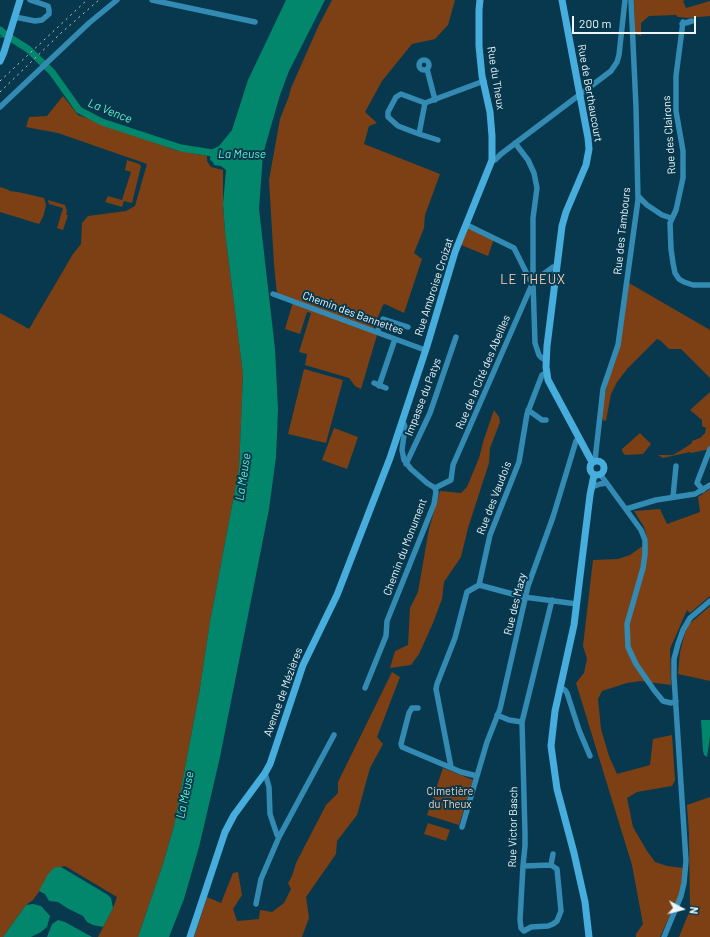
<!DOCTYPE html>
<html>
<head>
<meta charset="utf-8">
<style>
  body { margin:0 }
  #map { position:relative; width:710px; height:937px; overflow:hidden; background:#07384d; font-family:Barlow,sans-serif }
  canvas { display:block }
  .north { position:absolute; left:662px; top:889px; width:40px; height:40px; -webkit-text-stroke:3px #07384d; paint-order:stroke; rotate:97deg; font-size:11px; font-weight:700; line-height:16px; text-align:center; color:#edf5fa }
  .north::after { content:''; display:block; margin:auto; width:14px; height:18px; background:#edf5fa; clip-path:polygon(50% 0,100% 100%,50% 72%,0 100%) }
  .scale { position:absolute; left:572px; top:16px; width:124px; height:18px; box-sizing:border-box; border:2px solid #edf5fa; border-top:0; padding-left:5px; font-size:12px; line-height:14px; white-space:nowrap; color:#edf5fa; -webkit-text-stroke:3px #07384d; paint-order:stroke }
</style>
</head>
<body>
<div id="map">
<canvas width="710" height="937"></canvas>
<div class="north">N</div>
<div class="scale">200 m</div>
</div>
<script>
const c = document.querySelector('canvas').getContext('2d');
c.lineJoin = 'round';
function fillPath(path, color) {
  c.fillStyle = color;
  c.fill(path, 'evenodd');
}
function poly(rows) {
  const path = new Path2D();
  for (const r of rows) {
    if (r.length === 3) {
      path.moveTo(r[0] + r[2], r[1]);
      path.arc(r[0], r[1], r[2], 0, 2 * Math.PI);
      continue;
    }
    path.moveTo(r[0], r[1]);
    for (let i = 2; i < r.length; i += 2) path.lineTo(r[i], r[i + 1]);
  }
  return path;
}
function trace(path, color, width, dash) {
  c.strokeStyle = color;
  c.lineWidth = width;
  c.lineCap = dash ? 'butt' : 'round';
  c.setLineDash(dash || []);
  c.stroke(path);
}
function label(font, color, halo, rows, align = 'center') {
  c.font = font + ' Barlow,sans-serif';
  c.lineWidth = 4;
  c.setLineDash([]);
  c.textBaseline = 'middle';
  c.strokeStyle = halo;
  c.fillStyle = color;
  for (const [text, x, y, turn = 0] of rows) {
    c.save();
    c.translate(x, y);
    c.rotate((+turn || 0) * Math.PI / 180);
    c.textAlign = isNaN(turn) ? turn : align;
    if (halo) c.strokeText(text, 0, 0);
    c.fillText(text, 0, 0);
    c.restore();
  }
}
fillPath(poly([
  [332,0,455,0,448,25,435,39,412,44,382,81,365,112,377,123,369,126,364,144,440,174,425,215,424,228,414,253,422,259,404,313,385,304,383,305,373,329,377,335,361,389,355,386,349,378,305,365,307,354,299,352,311,313,307,312,300,334,285,329,293,302,277,295,274,264,269,180,280,119,289,96,291,88,318,27],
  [634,0,685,0,683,1,686,8,710,1,710,16,688,18,678,17,676,15,649,16,641,23,641,36,635,34],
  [63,96,78,115,175,150,207,156,207,161,211,167,223,170,223,204,225,232,243,374,239,469,210,622,199,694,174,826,163,864,138,937,98,937,113,908,117,897,65,866,61,867,57,867,33,900,26,905,3,937,0,937,0,313,29,329,73,254,81,244,82,223,88,216,126,211,135,206,147,164,58,133,26,127,29,117,47,116],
  [127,160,139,164,141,166,132,203,124,201,122,207,105,202,108,196,122,200,131,172,125,170],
  [0,187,9,190,9,191,18,192,44,198,46,205,45,210,43,217,39,224,0,212],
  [48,200,65,205,67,211,66,215,68,215,63,230,57,228,63,208,49,204],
  [468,228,494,239,488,256,461,245],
  [629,283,710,330,710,378,681,349,669,349,661,341,657,339,628,368,617,382,611,394,606,421,603,420,602,417,604,400,608,379,622,331],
  [304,369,343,380,326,443,288,434],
  [710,392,710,449,691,453,690,452,663,458,658,455,673,455,683,449,692,443,692,441,700,438,705,433,706,428,702,426,702,420,690,410],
  [494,410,499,417,500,422,490,448,489,463,468,528,461,557,444,582,442,599,433,623,419,654,411,665,390,668,395,651,408,645,410,608,418,592,429,529,440,491,461,493,467,487,479,458,484,439],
  [334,428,358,437,347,469,322,460],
  [640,433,651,444,643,454,626,455,624,454,622,451,622,449],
  [710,489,710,596,690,613,687,610,670,649,671,685,640,681,627,683,602,691,598,699,601,729,609,756,617,774,650,765,653,739,672,735,675,780,672,786,637,792,627,798,633,827,647,851,655,862,667,866,684,868,682,882,679,896,660,937,636,937,636,934,643,924,632,865,576,683,584,673,587,659,583,646,593,560,618,559,630,555,648,542,644,527,634,511,660,509,667,524,700,512,698,497],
  [710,606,710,681,678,674,680,652,687,626],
  [392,672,400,677,377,737,383,744,370,768,357,815,337,841,336,854,306,897,309,918,302,937,194,937,207,897,221,903,233,873,238,872,242,895,233,909,237,921,259,919,260,910,272,912,284,903,291,889,288,883,292,876,296,863,326,805,338,793,338,782],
  [443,768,473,780,459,825,427,815],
  [710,797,710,937,679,937,690,910,689,834,687,805],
  [428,823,450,830,446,841,424,834]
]), '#7d4014');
fillPath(poly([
  [286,0,325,0,289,71,280,95,263,154,259,209,275,349,278,410,276,457,269,509,220,757,199,847,184,899,169,937,138,937,163,864,174,826,199,694,210,622,239,469,243,374,225,232,223,204,226,170,221,166,214,165,213,162,210,160,211,150,219,146,232,130,248,80],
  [701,720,710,720,710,737,707,757,704,755,703,751],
  [57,867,61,867,108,895,111,898,113,908,103,927,93,925,87,922,83,916,67,908,58,902,49,901,45,894,39,891,48,874,54,868],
  [33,904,41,906,50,916,47,927,41,932,31,937,3,937,26,905],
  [58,920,65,922,92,937,47,937,52,924]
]), '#03876c');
trace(poly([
  [0,37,5,36]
]), '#03876c', 1);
trace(poly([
  [0,30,6,35,28,49,52,72,79,110,102,122,181,148,219,154]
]), '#03876c', 7);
trace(poly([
  [152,0,255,22],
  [15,17,35,21,42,20,49,14,49,10,48,6,30,0],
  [683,22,676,76,676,111,683,151,683,178,676,210,670,223,671,249,673,263,675,273,679,279,684,282,693,285,710,285],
  [682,24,692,21],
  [424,65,5],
  [427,69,435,100],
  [425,103,419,134,398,126,388,117,388,112,396,97,401,94,425,103,484,81],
  [0,107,89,23,117,0],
  [419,134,438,140],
  [515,143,528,160,534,173,537,188,533,218,533,282],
  [492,160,495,160,501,154,611,71,617,62,619,55,625,0],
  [638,196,647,205,662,215,671,218],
  [467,225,514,248,530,280,533,282,535,343,539,355,542,358,545,360],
  [273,294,425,350],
  [377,332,383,319,408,327],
  [374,383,386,388],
  [379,386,395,339],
  [528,410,542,420,546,420],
  [595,460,603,389,618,345,638,200,636,107,631,0],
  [406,464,430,413,456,337],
  [600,474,641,530,645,540,645,554,643,568,627,624,628,647,636,664,654,690,663,701,671,703,676,701],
  [592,487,600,484,606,483],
  [435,488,451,480,453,465,533,282,553,267,557,267],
  [703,490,697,483,698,480,710,449],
  [673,497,676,466],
  [626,509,656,500,695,494,710,485],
  [479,585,524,597,577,604],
  [560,687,565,690,567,693,579,730,590,756],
  [365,688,386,636,387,621,434,504,436,492,435,488,427,483,411,469,404,460,402,450,405,427,404,424,402,423],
  [418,708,412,708,409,713,401,744,402,747,461,772,477,776],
  [497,715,509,720,522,722],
  [451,767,436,689,437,684,455,638,467,592,479,585,490,535,519,462,527,414,542,375,547,372],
  [265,773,269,787,270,814,277,835,279,837],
  [462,827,487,742,500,709,528,586,553,517,576,441,579,438],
  [551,865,553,854],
  [523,866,551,865,557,869,561,911,557,921,553,924,548,926,531,927,524,931,521,928,520,920,523,866,525,846,525,833,522,722,552,600],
  [256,904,261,879,279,837,334,735],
  [664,937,681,896,684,883,686,861,674,677,674,659,678,644,683,630,690,618,710,601]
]), '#338ab2', 5.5);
trace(poly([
  [562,0,588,138,589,149,586,165,566,212,562,226,547,346,546,367,548,380,592,462],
  [0,61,4,52,20,0],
  [597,468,7],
  [190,937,225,832,234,815,265,773,270,764,303,665,337,595,390,458,427,346,455,252,492,160,492,136,490,112,482,76,479,46,479,10,480,0],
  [589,937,585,902,574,853,557,789,551,746,555,711,574,625,590,495,594,475]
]), '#46addd', 7);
trace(poly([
  [0,81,87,0],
  [0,92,61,33,99,0]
]), '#b8c9d2', 1, [2, 4]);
label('11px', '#edf5fa', '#07384d', [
  ["Rue du Theux",496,78,81],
  ["Rue de Berthaucourt",590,93,80],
  ["Rue des Clairons",669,135,-94],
  ["Rue des Tambours",622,231,-84],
  ["Rue Ambroise Croizat",434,287,-72],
  ["Chemin des Bannettes",353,313,20],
  ["Rue de la Cité des Abeilles",483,372,-67],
  ["Impasse du Patys",423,397,-69],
  ["Rue des Vaudois",494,498,-69],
  ["Chemin du Monument",405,547,-69],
  ["Rue des Mazy",515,604,-76],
  ["Avenue de Mézières",283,692,-70],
  ["Rue Victor Basch",513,827,-89]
]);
label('11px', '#f9d1ba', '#07384d', [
  ["Cimetière",450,791],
  ["du Theux",450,804]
]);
label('italic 12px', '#63f4cd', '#07384d', [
  ["La Vence",110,111,22],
  ["La Meuse",242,154],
  ["La Meuse",243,477,-81],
  ["La Meuse",185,795,-78]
]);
c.letterSpacing = '1px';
label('13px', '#fdd1b8', '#07384d', [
  ["LE THEUX",533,280]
]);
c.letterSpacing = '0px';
</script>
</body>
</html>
